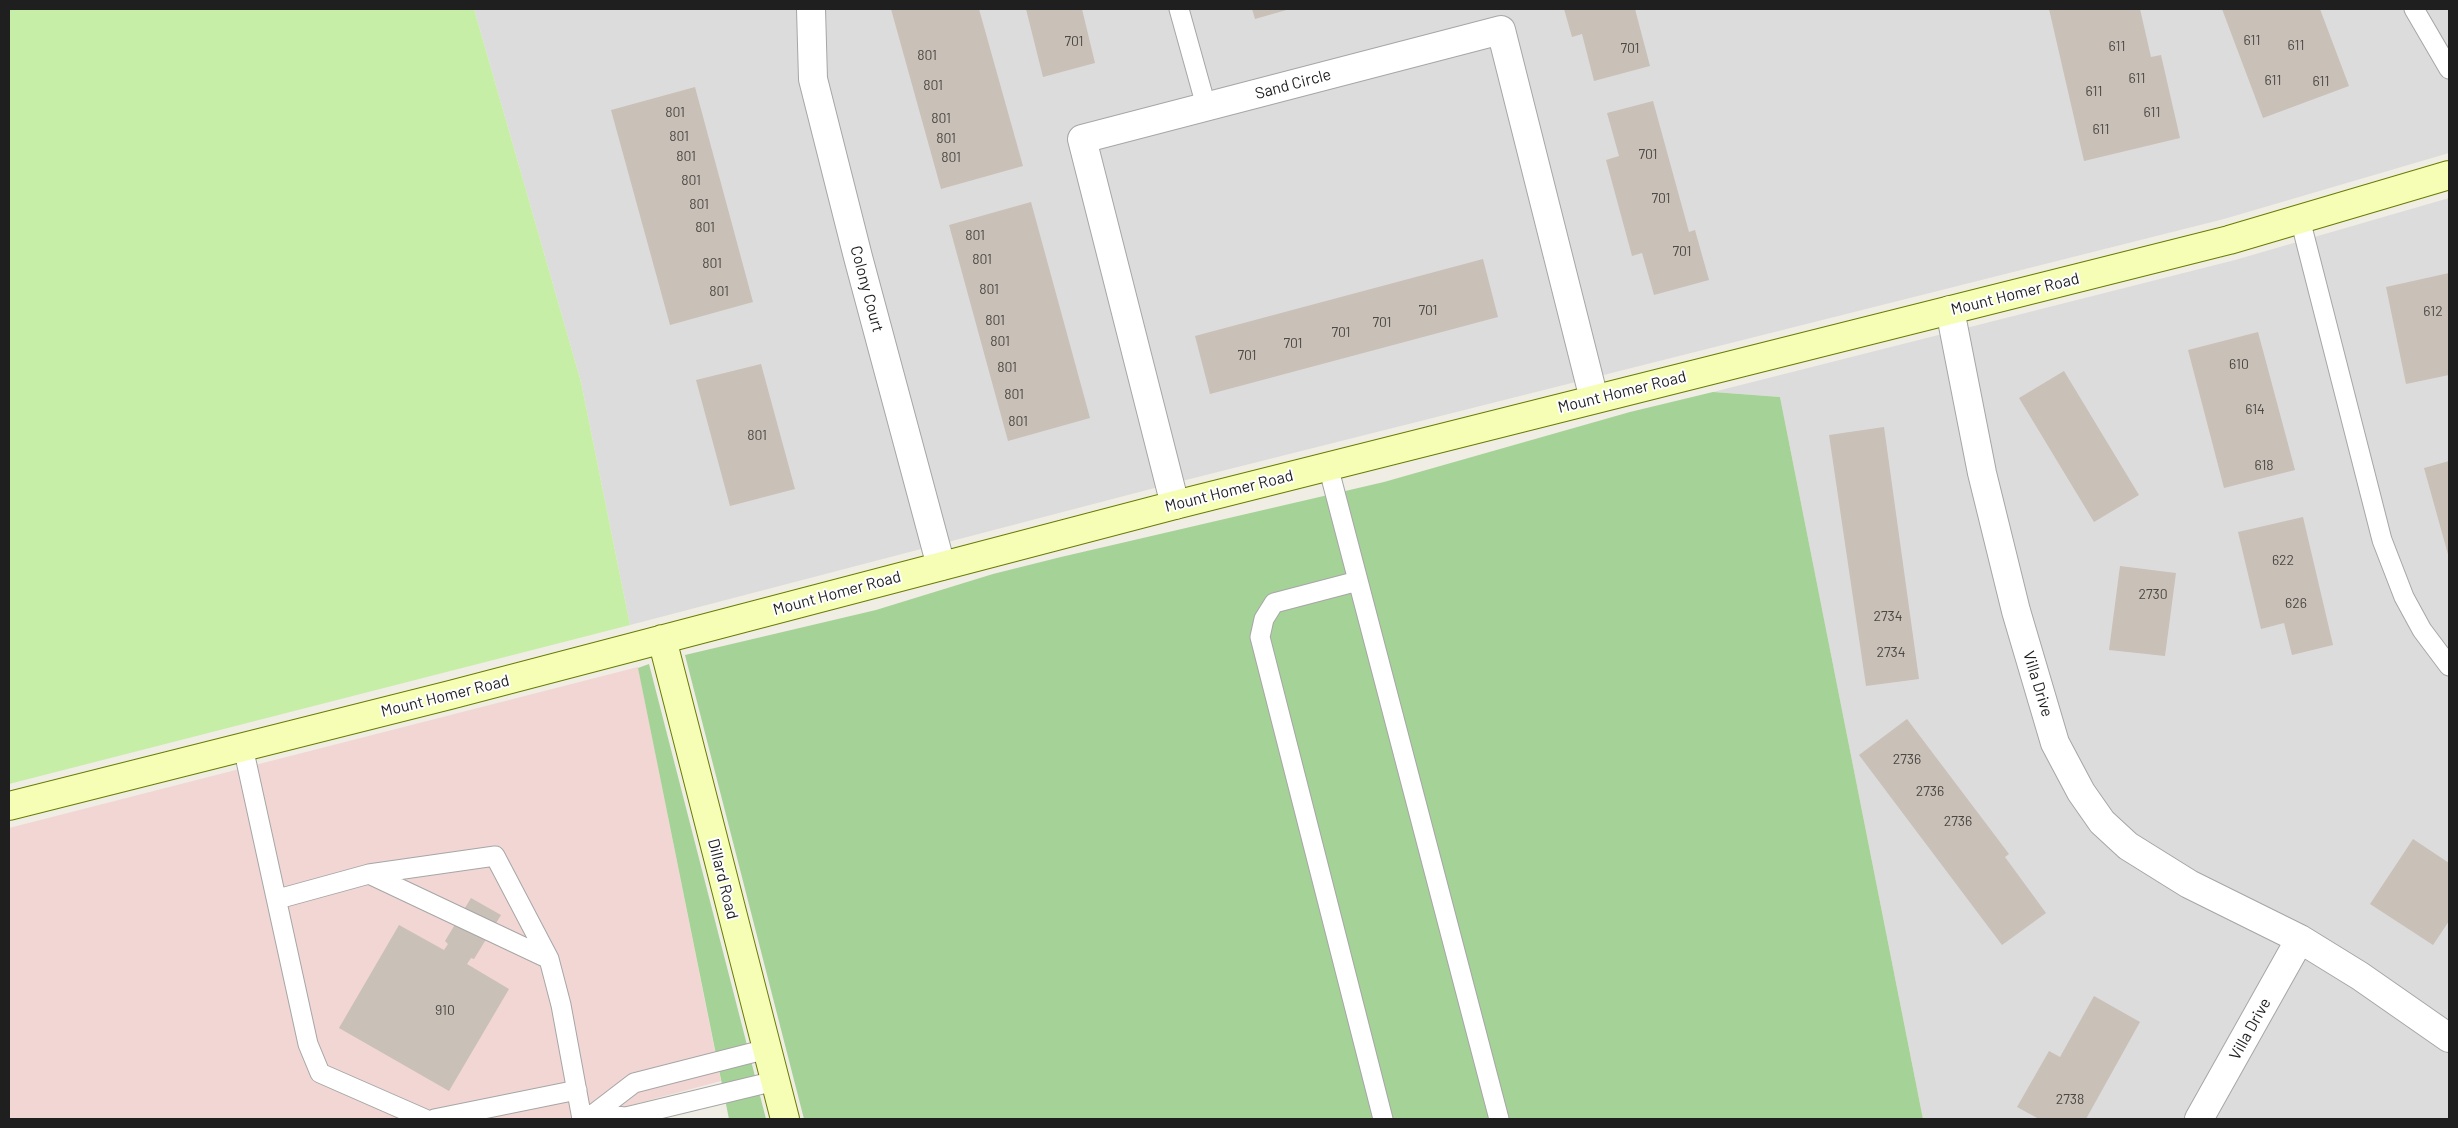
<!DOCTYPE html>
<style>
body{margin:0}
#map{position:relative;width:2458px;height:1128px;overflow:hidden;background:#f0ede4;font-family:Barlow,sans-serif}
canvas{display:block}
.frame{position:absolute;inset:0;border:10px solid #1f1f1f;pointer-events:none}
</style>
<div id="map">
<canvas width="2458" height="1128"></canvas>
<div class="frame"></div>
</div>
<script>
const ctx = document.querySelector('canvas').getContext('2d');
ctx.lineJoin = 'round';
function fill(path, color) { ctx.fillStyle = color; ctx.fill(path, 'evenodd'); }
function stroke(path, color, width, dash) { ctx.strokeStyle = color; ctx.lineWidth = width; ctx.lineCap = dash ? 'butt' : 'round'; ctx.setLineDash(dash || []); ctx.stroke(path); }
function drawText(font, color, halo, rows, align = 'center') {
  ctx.font = font + ' Barlow,sans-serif'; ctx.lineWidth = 4; ctx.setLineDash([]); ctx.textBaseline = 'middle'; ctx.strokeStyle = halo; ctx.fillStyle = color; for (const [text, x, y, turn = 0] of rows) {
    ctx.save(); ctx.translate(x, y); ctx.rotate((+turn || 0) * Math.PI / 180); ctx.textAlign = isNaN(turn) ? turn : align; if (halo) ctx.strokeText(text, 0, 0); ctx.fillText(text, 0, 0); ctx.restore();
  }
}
fill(new Path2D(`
 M474 9H2449V153L2224 219 1170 484 630 625 581 382Z
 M2449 198V1119H1923L1780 397 1713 392 2235 260Z`), '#dddcdc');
fill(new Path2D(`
 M638 667 721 1081 579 1119H9V828Z`), '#f2d6d3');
fill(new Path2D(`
 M9 9H474L581 382 630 625 9 784Z`), '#c6eea7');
fill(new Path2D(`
 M1713 392 1780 397 1923 1119H804L685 655 876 610 993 574 1061 557 1384 482 1630 412Z
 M649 664 766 1119H729L638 668Z`), '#a5d296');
fill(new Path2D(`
 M891 9H979L1023 166 941 189Z
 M1026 9H1082L1095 63 1043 77Z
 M1252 9H1290L1255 19Z
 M1564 9H1635L1650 66 1594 81 1582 34 1572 37Z
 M2049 9H2140L2151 57 2161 55 2180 138 2084 161Z
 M2222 9H2320L2349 86 2263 118Z
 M695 87 753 302 670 325 611 110Z
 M1653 101 1689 232 1695 230 1709 280 1654 295 1642 253 1632 256 1606 160 1619 156 1607 113Z
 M1031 202 1090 418 1008 441 949 225Z
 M1483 259 1498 317 1210 394 1195 336Z
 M2449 273V375L2406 384 2386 287Z
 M2258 332 2295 470 2224 488 2188 350Z
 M761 364 795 489 730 506 696 380Z
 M2064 371 2139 495 2094 522 2019 398Z
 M1884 427 1919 679 1866 686 1829 435Z
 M2449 461V558L2424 468Z
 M2303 517 2333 645 2292 655 2284 623 2261 629 2238 532Z
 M2120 566 2176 573 2165 656 2109 650Z
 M1907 719 2009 854 2005 857 2046 913 2002 945 1859 755Z
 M2413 839 2449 863V921L2433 945 2370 904Z
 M471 898 501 915 474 959 471 958 467 964 509 989 449 1091 339 1028 399 925 444 950 448 944 445 941Z
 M2094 996 2140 1022 2086 1119H2039L2017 1107 2049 1051 2060 1057Z`), '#c9c0b7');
const lane = new Path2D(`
 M1179 9 1206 106
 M2414 9 2449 69
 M2300 219 2382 540 2404 597 2422 630 2449 666
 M1328 466 1499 1119
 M1358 581 1274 603 1264 619 1260 637 1383 1119
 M243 747 308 1044 320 1073 425 1119
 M369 874 549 959
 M278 899 369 874 495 856 549 959 561 1005 582 1119
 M592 1114 626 1117 775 1081
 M434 1119 577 1090
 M587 1119 634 1083 767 1049`);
const street = new Path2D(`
 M811 9 813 79 858 257 941 566
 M1950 310 1982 473 2016 611 2055 743 2081 792 2102 822 2128 846 2189 884 2300 939 2360 976 2449 1038
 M1175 505 1082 139 1501 30 1594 399
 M2199 1119 2300 939`);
const secondary = new Path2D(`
 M662 639 785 1119
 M9 806 450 695 1175 505 2229 240 2449 175`);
stroke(lane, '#a6a6a6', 21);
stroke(street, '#a6a6a6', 30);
stroke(secondary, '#687c00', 30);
stroke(lane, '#fff', 19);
stroke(street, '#fff', 28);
stroke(secondary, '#f6feb5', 28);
drawText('14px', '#4a4745', null, [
 ["611",2252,40],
 ["701",1074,41],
 ["611",2296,45],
 ["611",2117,46],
 ["701",1630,48],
 ["801",927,55],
 ["611",2137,78],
 ["611",2273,80],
 ["611",2321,81],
 ["801",933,85],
 ["611",2094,91],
 ["801",675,112],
 ["611",2152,112],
 ["801",941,118],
 ["611",2101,129],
 ["801",679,136],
 ["801",946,138],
 ["701",1648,154],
 ["801",686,156],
 ["801",951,157],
 ["801",691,180],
 ["701",1661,198],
 ["801",699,204],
 ["801",705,227],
 ["801",975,235],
 ["701",1682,251],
 ["801",982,259],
 ["801",712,263],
 ["801",989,289],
 ["801",719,291],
 ["701",1428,310],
 ["612",2433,311],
 ["801",995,320],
 ["701",1382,322],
 ["701",1341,332],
 ["801",1000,341],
 ["701",1293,343],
 ["701",1247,355],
 ["610",2239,364],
 ["801",1007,367],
 ["801",1014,394],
 ["614",2255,409],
 ["801",1018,421],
 ["801",757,435],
 ["618",2264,465],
 ["622",2283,560],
 ["2730",2153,594],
 ["626",2296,603],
 ["2734",1888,616],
 ["2734",1891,652],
 ["2736",1907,759],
 ["2736",1930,791],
 ["2736",1958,821],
 ["910",445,1010],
 ["2738",2070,1099]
]);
drawText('16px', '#1f1f1f', '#fff', [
 ["Sand Circle",1293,84,-15],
 ["Colony Court",867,289,75],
 ["Mount Homer Road",2015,294,-14],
 ["Mount Homer Road",1622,392,-14],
 ["Mount Homer Road",1229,491,-14],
 ["Mount Homer Road",837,593,-15],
 ["Villa Drive",2038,684,73],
 ["Mount Homer Road",445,696,-14],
 ["Dillard Road",723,879,76],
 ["Villa Drive",2250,1029,-61]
]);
</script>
